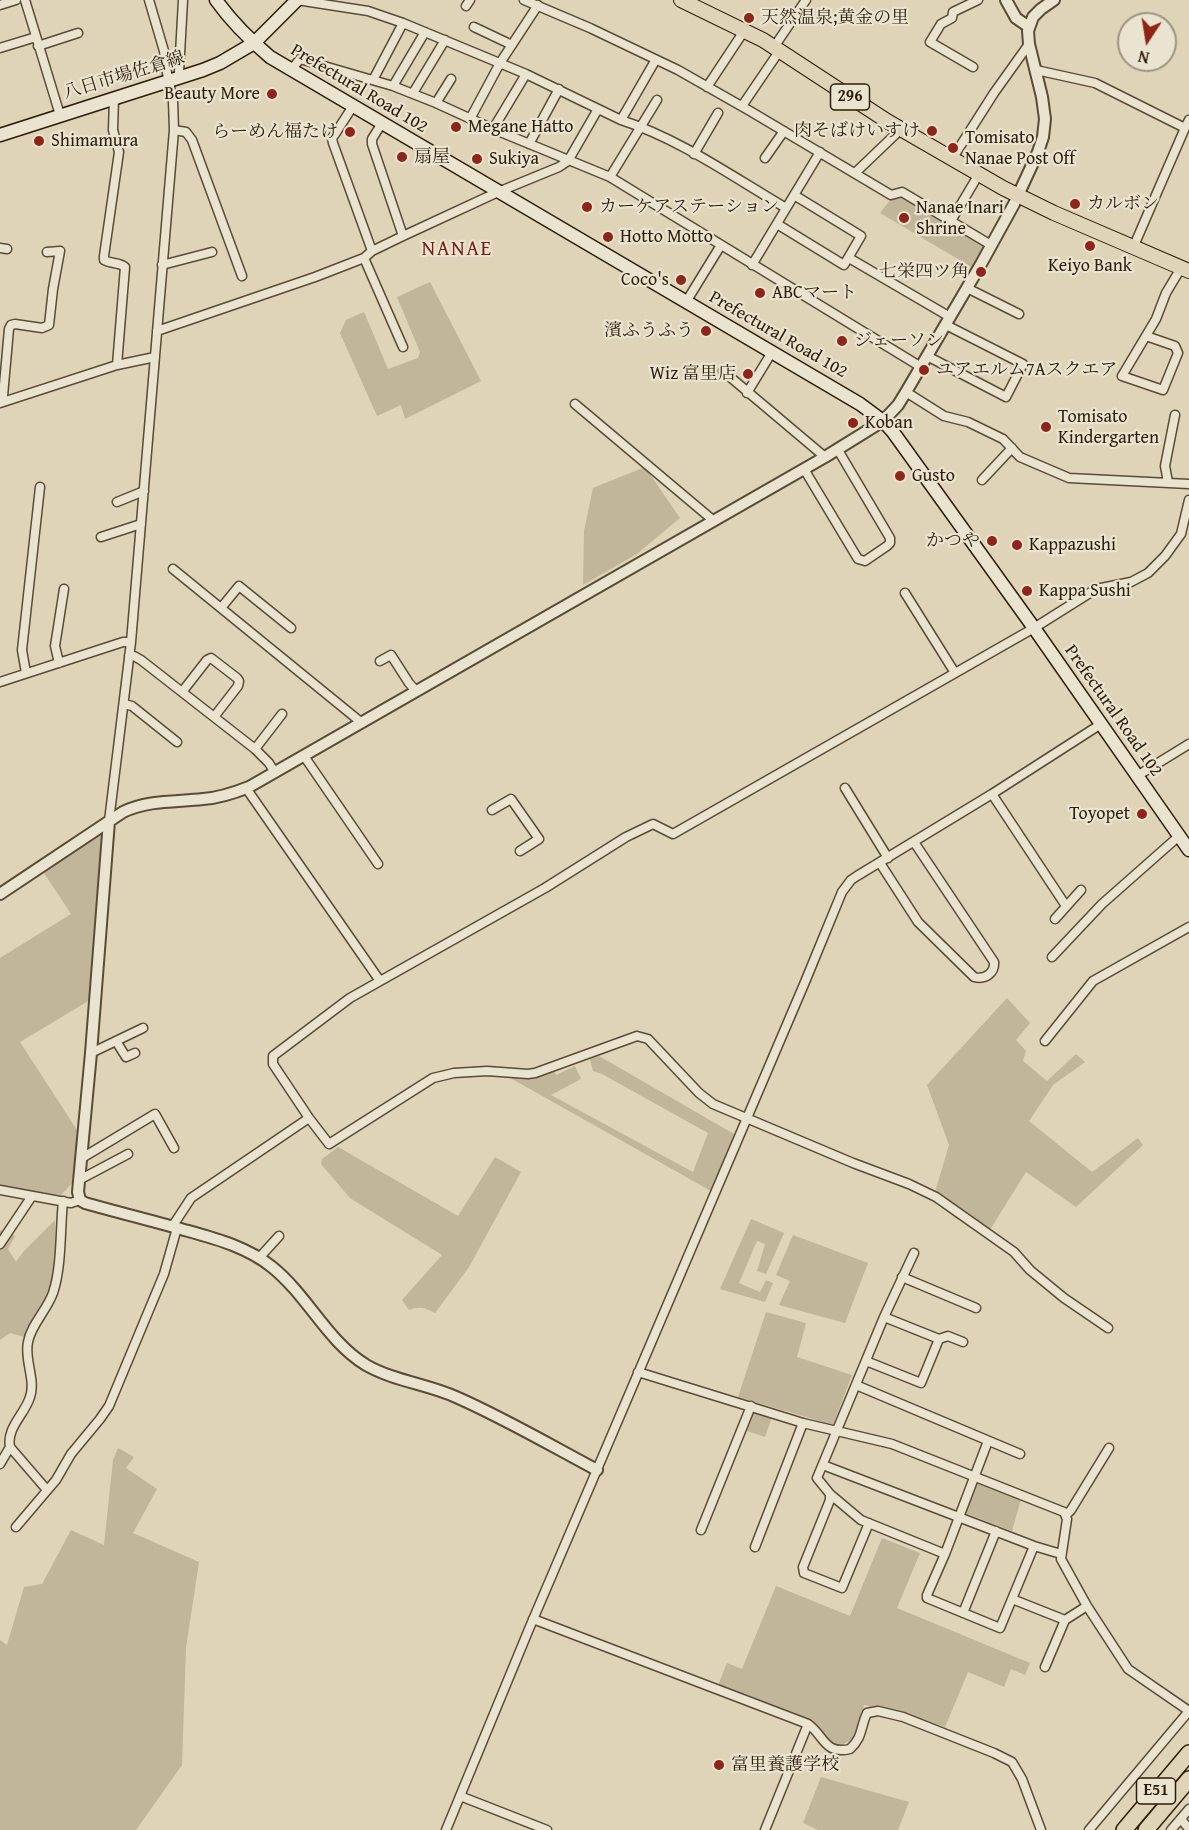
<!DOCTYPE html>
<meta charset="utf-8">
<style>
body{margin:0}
#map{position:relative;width:1189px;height:1830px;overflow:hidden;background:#dfd4b7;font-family:"Gentium Book Plus",serif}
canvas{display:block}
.north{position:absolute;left:1117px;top:12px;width:60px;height:60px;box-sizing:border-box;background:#eae3d0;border:2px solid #9f9481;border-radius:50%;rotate:192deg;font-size:16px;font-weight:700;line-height:24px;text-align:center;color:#2e1d0a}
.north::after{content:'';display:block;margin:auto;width:21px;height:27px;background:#8f2418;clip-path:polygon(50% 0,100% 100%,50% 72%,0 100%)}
</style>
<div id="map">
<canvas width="1189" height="1830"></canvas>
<div class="north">N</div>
</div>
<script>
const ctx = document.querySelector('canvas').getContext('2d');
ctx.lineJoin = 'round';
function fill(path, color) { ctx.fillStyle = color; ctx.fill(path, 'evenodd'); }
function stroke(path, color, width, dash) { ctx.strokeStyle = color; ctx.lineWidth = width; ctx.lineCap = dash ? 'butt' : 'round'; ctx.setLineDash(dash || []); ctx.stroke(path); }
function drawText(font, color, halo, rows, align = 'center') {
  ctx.font = font + ' "Gentium Book Plus","Noto Serif JP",serif'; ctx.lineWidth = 4.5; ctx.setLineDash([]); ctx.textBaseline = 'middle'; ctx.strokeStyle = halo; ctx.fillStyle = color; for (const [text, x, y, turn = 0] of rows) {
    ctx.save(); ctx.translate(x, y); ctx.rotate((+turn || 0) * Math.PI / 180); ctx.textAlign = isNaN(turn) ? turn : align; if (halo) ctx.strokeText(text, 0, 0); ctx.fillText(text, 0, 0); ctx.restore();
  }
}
fill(new Path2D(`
 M901 195 981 242 984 248 973 268 880 213 890 200Z
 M430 282 481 381 405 419 401 405 377 416 340 333 346 320 364 312 388 369 418 358 420 352 397 297Z
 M645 467 680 518 637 554 583 585 584 531 593 488Z
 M99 834 104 838 90 1000 20 1042 77 1130 74 1181 61 1195 0 1187V958L71 914 42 870Z
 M1007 998 1030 1023 1016 1040 1026 1051 1023 1061 1047 1081 1076 1054 1085 1062 1053 1085 1029 1121 1092 1172 1138 1138 1143 1145 1076 1207 1026 1172 988 1233 955 1218 935 1192 949 1145 927 1085Z
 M599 1056 734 1134 711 1191 505 1075 554 1070 556 1075 575 1066 581 1079 551 1095 693 1172 708 1133 602 1074 593 1071 590 1059Z
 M338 1147 458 1216 495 1157 521 1172 469 1267 435 1313C425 1308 420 1306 409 1310L402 1300 442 1255 350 1198 321 1164 322 1159Z
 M751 1219 784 1233 766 1274 757 1271 765 1244 757 1241 739 1283 760 1292 766 1280 773 1283 765 1302 720 1289Z
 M55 1220 57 1265 52 1293 28 1338 10 1333 0 1340V1230L15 1236 8 1249 16 1262 23 1252Z
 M793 1235 868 1263 845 1323 779 1305 790 1281 776 1275Z
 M766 1312 806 1323 797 1357 852 1375 833 1425 738 1397Z
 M758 1412 772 1417 765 1437 747 1431 753 1415Z
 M118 1448 134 1457 126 1468 157 1489 133 1533 199 1562 186 1648 182 1765 136 1830H0V1640L7 1645 24 1587 42 1584 71 1530 104 1545 113 1460Z
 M975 1482 1021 1499 1012 1531 965 1513 964 1510Z
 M882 1538 920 1553 897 1608 1030 1663 1025 1675 1011 1669 1004 1687 968 1672 945 1727 907 1715 864 1705C861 1714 859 1725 855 1733 849 1746 833 1751 823 1739 820 1736 819 1730 817 1726L717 1688 727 1663 742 1669 776 1586 850 1616Z
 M821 1777 909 1802 898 1830H818L803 1823Z`), '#c1b59a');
const minor = new Path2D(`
 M25 0 60 115
 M297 0 368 11 403 23 526 74 621 120C680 139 733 177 786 208
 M524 0 590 28 678 70 750 111 891 195 902 192 991 245
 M0 5 16 0
 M466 6 470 0
 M474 27 512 45
 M38 46 78 33
 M774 47 806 0
 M0 48 36 37
 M973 67 930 42 941 24 952 18 953 12 978 0
 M291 70 300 59 393 86 436 103 493 129 610 177 921 367
 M1036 70 1095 83 1185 128 1189 120
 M179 72 183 0
 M373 80 403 23
 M393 86 425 32
 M707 87 744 31
 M413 93 445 40
 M114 98 113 130 119 152 104 256V260C111 264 119 262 125 267L117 365
 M436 103 451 79
 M353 106 335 134 332 138 333 143 372 251
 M742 106 780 50
 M470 119 500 63 538 5
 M621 120 655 61
 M382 123 372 139V144L403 236
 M493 129 526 74
 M174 130 186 132 192 140 242 276
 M529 144 559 89
 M694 154 718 113
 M765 158 784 131
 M952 159 994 93 1029 44
 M855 173 901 129
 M610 177 657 100
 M951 221 979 174
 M777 224 844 265 861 236 794 195
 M0 248 7 249
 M1133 248 1185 128
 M364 258 403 347
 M849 258 950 317
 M162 265 212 252
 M752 265 820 152
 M967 288 1019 314
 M686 302 721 245
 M157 331 315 277 364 258 372 251 403 236 498 192 559 167 568 161 598 109
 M1146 336 1175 346 1178 353 1163 390 1122 376 1156 319 1166 293 1181 268
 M927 356 1006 397 1023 364 946 325
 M723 371 825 457
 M906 392 944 416 968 422 1003 439 1020 457 1069 478 1189 484
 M747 393 772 352
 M4 401 3 396 9 329 11 325 15 324 42 328 49 325 53 289 60 251 47 252
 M0 403 117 365 155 357
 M575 404 714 521
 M804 469 858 559 865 561 887 546 890 543V538L838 450
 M982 480 1012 448
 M1168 482 1165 466 1175 415
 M117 502 144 491
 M101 537 141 524
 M173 569 362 723
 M905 593 955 673
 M221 608 239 586 291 628
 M129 656H134L141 660 255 749 269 763 275 773
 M380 661 391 655 409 683 416 691
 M59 663 55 646 64 589
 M26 673 22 650 40 487
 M0 682 123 642H131
 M182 692 207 660 211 658 237 678 239 681 238 686 214 717
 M124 704 132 706 177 742
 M255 749 282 714
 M304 756 378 864
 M1137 776 1189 744
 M246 788 380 981
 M845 788 888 858
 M992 794 1066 906
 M492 810 511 799 539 839 520 851
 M109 821 131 642 174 130 173 101 167 73 164 51 149 0
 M880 863 918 922 974 977C985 980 995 973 994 962L914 842
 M1055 919 1081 890
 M1052 957 1102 904 1179 836
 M116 1041 126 1057 135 1053
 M1045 1041 1093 981 1189 927
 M91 1053 143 1028
 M82 1158 155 1114 174 1148
 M79 1180 128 1154
 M0 1190 71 1203 80 1200
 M172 1227 191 1198 309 1118
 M0 1244 32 1196
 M914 1253 884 1317 817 1478 830 1494 861 1520 945 1554
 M259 1258 279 1236
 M902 1277 976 1308
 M1108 1328 1064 1298 1030 1270 1014 1252 936 1197 909 1184 853 1163 713 1104 699 1093 648 1039 637 1036 535 1073 528 1074 487 1071 454 1073 433 1078 329 1144 309 1118 273 1064V1056L350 998 545 888 626 837 653 824 673 834 1034 628 1096 589 1131 582 1148 573 1165 556 1181 534 1189 500
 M939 1339 948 1336 963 1342
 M866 1361 921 1383 939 1339 884 1317
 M638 1372 803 1423 892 1444 1064 1512 1067 1519 1061 1559 1087 1606 1128 1669 1189 1711
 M856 1385 1020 1454
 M988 1441 945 1554 927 1595V1598L1000 1628 1034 1546
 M0 1464 10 1447
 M823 1465 1034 1546 1061 1554
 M47 1490 10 1447C6 1428 25 1414 30 1397 36 1380 24 1360 28 1342 31 1325 47 1310 53 1293 62 1266 60 1230 63 1201
 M830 1494V1500L803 1567 804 1573 842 1588 869 1523
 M1066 1515 1071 1510 1109 1448
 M16 1527 56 1480 71 1454 100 1419 109 1406 164 1274 177 1228
 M701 1530 751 1406
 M755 1547 803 1423
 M1012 1599 1065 1620
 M963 1613 996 1531
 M533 1619 808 1724C824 1735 824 1755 850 1749 863 1737 860 1728 867 1713L878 1711 903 1717 994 1753 1012 1762 1022 1779 1041 1830
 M1045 1667 1065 1620 1087 1606
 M460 1796 547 1830
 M1181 1819 1189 1829
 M446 1830 529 1629 805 982 842 892 851 880 857 876 992 794 1101 724
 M765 1830 808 1724
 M1089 1830 1189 1711
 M1171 1830 1189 1809`);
const tertiary = new Path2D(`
 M1006 0 1016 18 1029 27
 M109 821 91 1053 78 1192 80 1200 85 1203C117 1212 149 1220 181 1229 213 1238 246 1246 272 1267 308 1296 327 1341 366 1365 394 1381 427 1384 456 1397 504 1418 550 1445 597 1470
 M0 894 123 812C148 800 175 802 203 799 219 798 234 793 249 787L825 457 883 421 898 405 906 392 981 264 1014 204 1038 152 1043 137 1045 119 1042 97 1029 44 1028 31 1033 17 1041 9 1054 0`);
const secondary = new Path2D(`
 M216 0C231 21 250 40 270 57L860 404 883 421 893 432 1034 628 1189 850
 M0 135 203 70 220 63 254 43 297 0`);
const trunk = new Path2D(`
 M681 0 763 40 887 121 1003 188 1054 213 1189 271`);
const motorway = new Path2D(`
 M1124 1830 1189 1753
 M1146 1830 1189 1779`);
stroke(minor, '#5a4b35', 11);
stroke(tertiary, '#5a4b35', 14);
stroke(secondary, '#2e1d0a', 15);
stroke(trunk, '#2e1d0a', 16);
stroke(motorway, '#2e1d0a', 18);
stroke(minor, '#eae3d0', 8);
stroke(tertiary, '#eae3d0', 10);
stroke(secondary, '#eae3d0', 12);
stroke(trunk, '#dfd4b7', 14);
stroke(motorway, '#dfd4b7', 15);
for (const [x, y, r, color] of [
 [749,18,6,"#8f2418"],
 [272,94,6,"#8f2418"],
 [456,127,6,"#8f2418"],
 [932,131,6,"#8f2418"],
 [350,132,6,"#8f2418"],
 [39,141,6,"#8f2418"],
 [953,148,6,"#8f2418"],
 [402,157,6,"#8f2418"],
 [477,159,6,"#8f2418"],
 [1075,204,6,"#8f2418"],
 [587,207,6,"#8f2418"],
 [904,218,6,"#8f2418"],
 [608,237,6,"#8f2418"],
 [1090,246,6,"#8f2418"],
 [981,272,6,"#8f2418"],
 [681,280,6,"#8f2418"],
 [760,293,6,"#8f2418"],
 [706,331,6,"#8f2418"],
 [842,341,6,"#8f2418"],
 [924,370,6,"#8f2418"],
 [748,374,6,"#8f2418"],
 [853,423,6,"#8f2418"],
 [1046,427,6,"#8f2418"],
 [900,476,6,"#8f2418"],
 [992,541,6,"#8f2418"],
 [1017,545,6,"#8f2418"],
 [1027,591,6,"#8f2418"],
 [1142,814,6,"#8f2418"],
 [719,1765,6,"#8f2418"]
]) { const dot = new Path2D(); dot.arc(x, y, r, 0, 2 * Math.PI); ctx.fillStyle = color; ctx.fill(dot); stroke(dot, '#eae3d0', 2); }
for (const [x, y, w] of [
 [850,97,39],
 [1156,1791,39]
]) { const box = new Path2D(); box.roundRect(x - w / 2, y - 13, w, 26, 4.5); ctx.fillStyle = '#eae3d0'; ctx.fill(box); stroke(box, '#2e1d0a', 1.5); }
drawText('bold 16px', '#2e1d0a', null, [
 ["296",850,97],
 ["E51",1156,1791]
]);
drawText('18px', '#2e1d0a', '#eae3d0', [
 ["天然温泉;黄金の里",761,18],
 ["Beauty More",260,94,"right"],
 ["Megane Hatto",468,127],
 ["肉そばけいすけ",920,131,"right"],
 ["らーめん福たけ",338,132,"right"],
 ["Tomisato",965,138],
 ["Nanae Post Off",965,159],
 ["Shimamura",51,141],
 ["扇屋",414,157],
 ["Sukiya",489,159],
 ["カルボン",1087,204],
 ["カーケアステーション",599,207],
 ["Nanae Inari",916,208],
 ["Shrine",916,229],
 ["Hotto Motto",620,237],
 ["Keiyo Bank",1090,266,"center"],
 ["七栄四ツ角",969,272,"right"],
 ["Coco's",669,280,"right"],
 ["ABCマート",772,293],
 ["濱ふうふう",694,331,"right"],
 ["ジェーソン",854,341],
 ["ユアエルム7Aスクエア",936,370],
 ["Wiz 富里店",736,374,"right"],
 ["Tomisato",1058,417],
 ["Kindergarten",1058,438],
 ["Koban",865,423],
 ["Gusto",912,476],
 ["かつや",980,541,"right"],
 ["Kappazushi",1029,545],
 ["Kappa Sushi",1039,591],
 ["Toyopet",1130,814,"right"],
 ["富里養護学校",731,1765]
], 'left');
drawText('18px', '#2e1d0a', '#eae3d0', [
 ["八日市場佐倉線",124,76,-17],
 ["Prefectural Road 102",359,89,31],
 ["Prefectural Road 102",778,335,30],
 ["Prefectural Road 102",1113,711,55]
]);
ctx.letterSpacing = '1.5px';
drawText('21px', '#7a1f14', '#eae3d0', [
 ["NANAE",457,250]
]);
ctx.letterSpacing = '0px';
</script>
